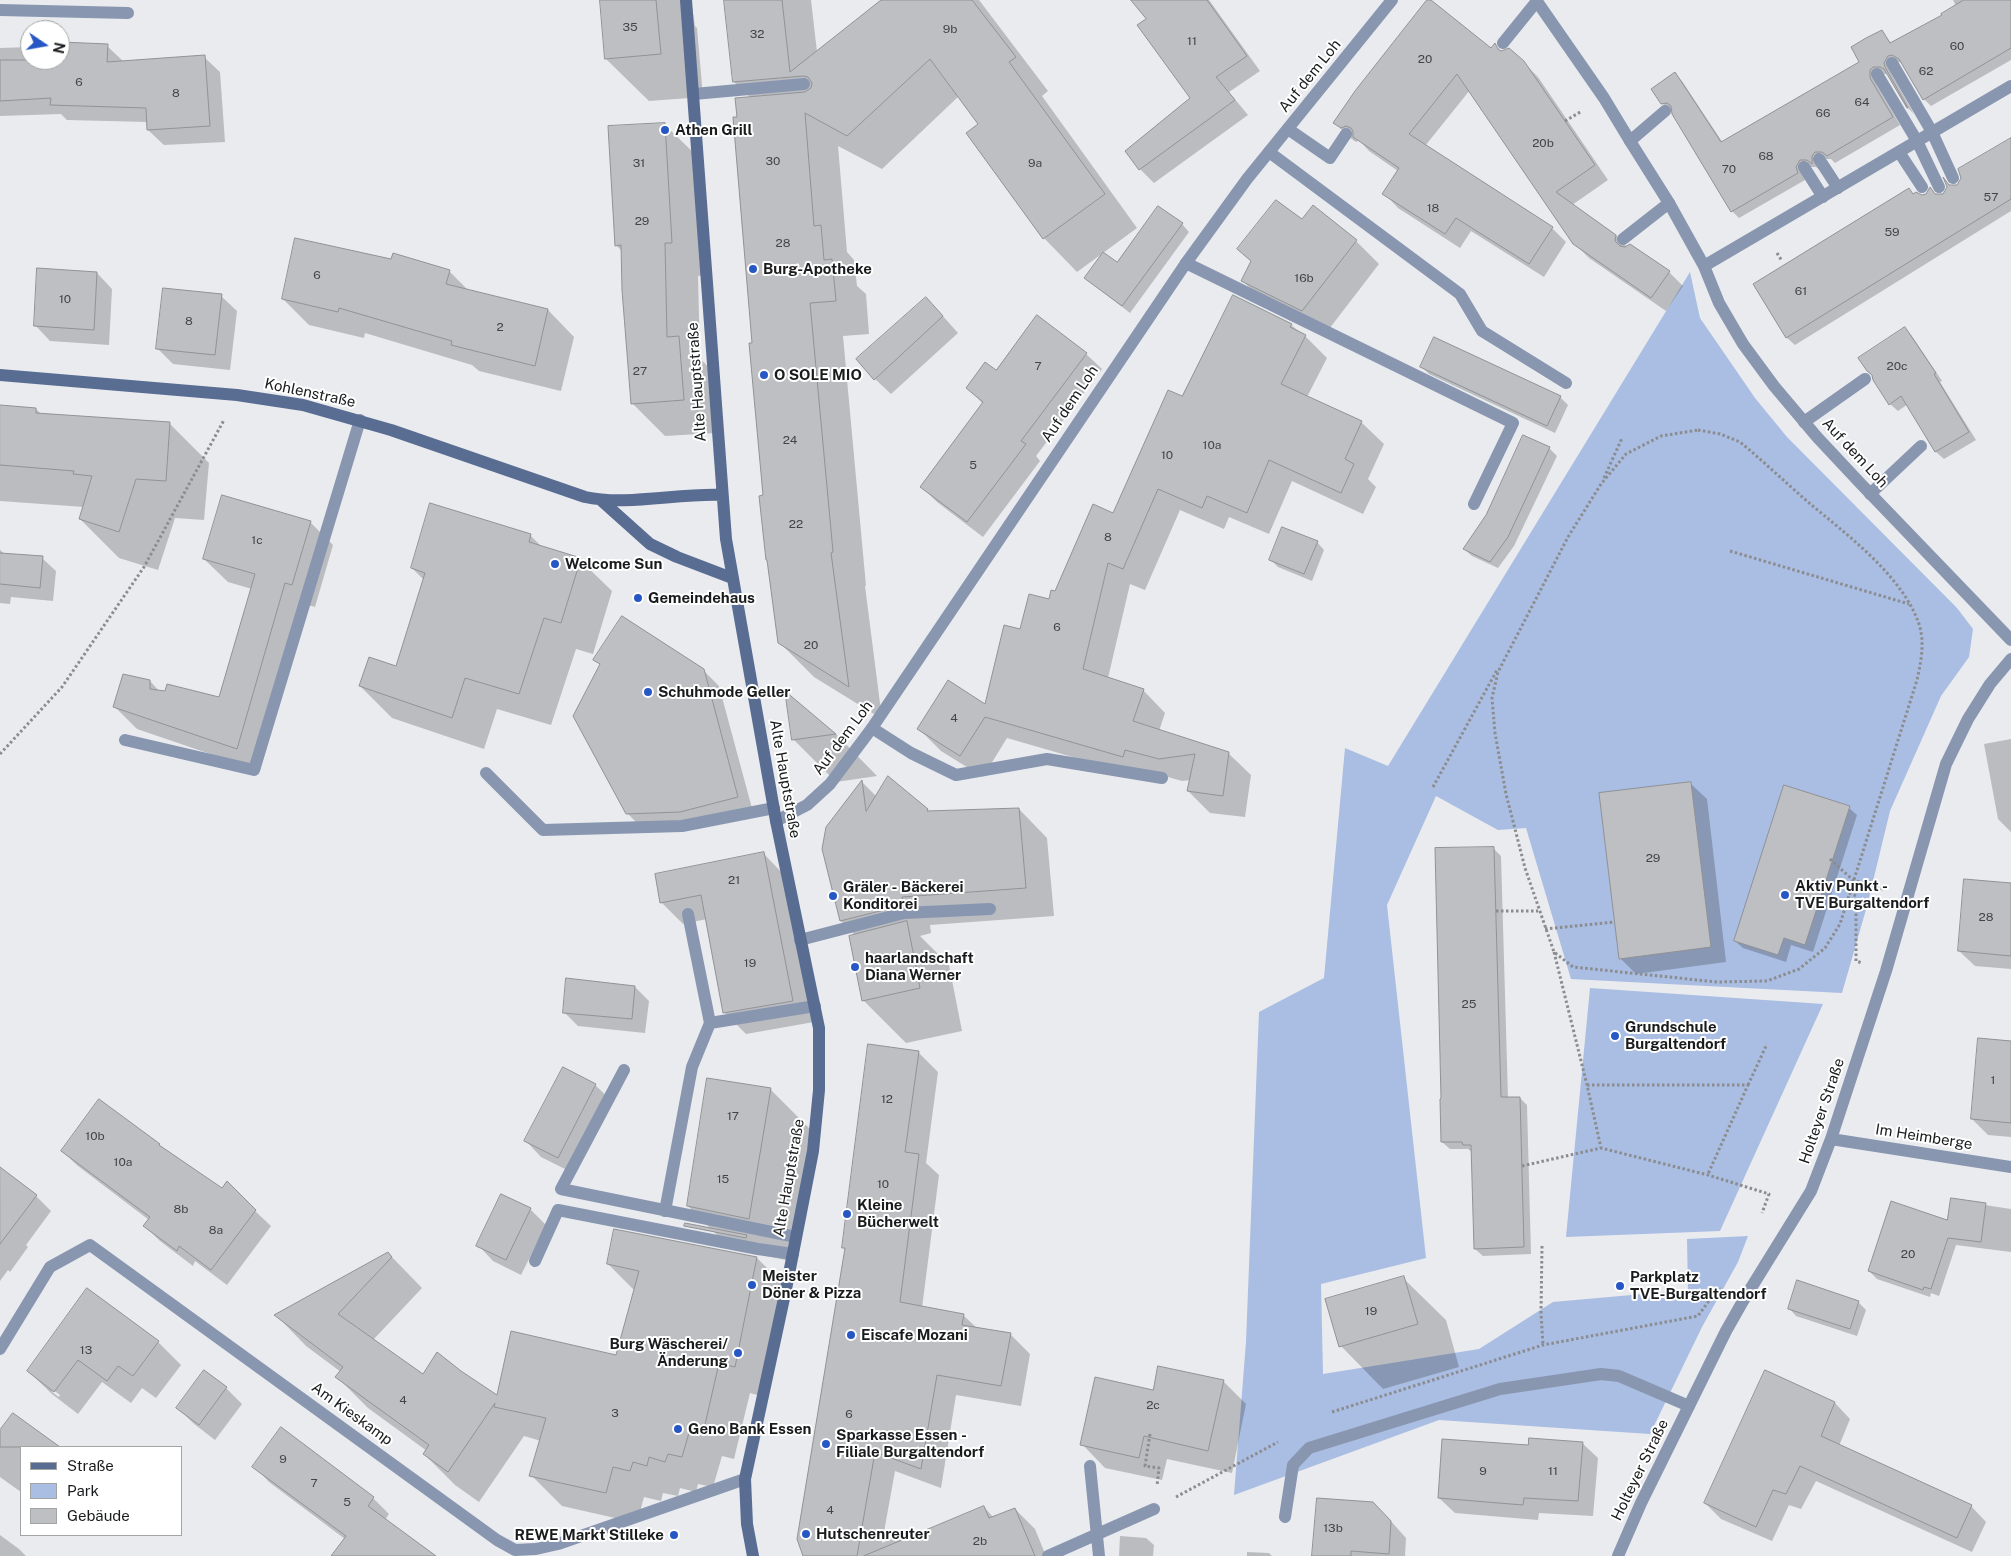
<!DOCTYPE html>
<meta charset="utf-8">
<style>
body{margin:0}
#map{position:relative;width:2011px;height:1556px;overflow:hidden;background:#e9ebef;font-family:"Public Sans",sans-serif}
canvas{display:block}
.legend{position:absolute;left:20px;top:1446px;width:162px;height:90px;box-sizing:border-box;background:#fff;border:1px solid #a3a4a4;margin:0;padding:6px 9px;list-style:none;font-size:15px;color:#1a1b1c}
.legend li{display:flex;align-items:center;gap:10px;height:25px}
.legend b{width:25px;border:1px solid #a3a4a4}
.north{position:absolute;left:20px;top:20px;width:50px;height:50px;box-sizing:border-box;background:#fff;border:1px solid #a3a4a4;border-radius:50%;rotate:102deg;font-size:14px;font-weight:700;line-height:20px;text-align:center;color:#1a1b1c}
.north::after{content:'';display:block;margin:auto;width:18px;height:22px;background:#2757c5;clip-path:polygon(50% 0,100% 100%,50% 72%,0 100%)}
</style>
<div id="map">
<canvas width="2011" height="1556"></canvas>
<ul class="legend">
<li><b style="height:6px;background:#596c92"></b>Straße</li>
<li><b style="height:14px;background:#aabde2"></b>Park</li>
<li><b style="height:14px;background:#bebfc3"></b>Gebäude</li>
</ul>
<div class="north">N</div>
</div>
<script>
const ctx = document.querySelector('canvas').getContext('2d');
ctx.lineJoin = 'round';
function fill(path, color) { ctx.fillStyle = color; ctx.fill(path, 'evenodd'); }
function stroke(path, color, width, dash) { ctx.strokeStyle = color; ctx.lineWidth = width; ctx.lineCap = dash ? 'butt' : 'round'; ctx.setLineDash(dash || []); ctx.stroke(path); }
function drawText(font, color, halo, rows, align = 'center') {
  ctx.font = font + ' "Public Sans",sans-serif'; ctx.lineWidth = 4; ctx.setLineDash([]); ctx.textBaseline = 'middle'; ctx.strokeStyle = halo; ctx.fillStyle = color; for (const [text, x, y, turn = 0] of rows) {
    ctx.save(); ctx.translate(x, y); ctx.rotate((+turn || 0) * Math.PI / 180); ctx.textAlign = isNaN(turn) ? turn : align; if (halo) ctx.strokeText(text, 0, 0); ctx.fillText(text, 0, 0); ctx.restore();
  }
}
fill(new Path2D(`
 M1690 272 1700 318 1755 398 1787 437 1957 608 1973 629 1969 657 1941 696 1890 811 1867 906 1842 993 1571 979 1526 828 1498 830 1436 796 1387 905 1426 1258 1321 1284 1323 1374 1479 1349 1553 1302 1688 1290 1687 1239 1748 1236 1738 1262 1702 1327 1650 1434 1439 1420 1234 1495 1246 1342 1259 1012 1324 978 1345 748 1388 766Z
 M1590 988 1823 1004 1720 1231 1566 1237Z`), '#aabde2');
fill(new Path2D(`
 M601 0H691L695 26 697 28 703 97 649 101 606 59Z
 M725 0H811L817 52 883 0H979L1048 91 1042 96 1137 228 1077 272 1044 238 980 124 959 96 882 169 838 146 847 252 854 260 857 286 866 294 869 334 843 336 866 586H865L882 719 814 677 780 643 764 496 739 118 751 98 734 82Z
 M1133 0H1209L1260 71 1229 92 1248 115 1154 183 1140 169 1192 98 1148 19Z
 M1953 0H2011V60L1931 106 1924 99 1901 62 1895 63 1891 71 1892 75 1914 114 1908 108 1888 74H1881L1877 78V86L1900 125 1835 163 1831 159H1823L1819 169 1816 167H1808L1803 175 1805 180 1739 218 1732 211 1673 111H1670L1662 103 1675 74 1682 81 1723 143 1861 62 1881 31 1892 44 1943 16 1956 6Z
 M60 44 107 46 123 61 204 57 220 72 225 142 164 145 148 130V122L67 120 61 114 0 116V48L30 47V60H60Z
 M1495 45 1502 52 1523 62 1538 77 1608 180 1572 205 1616 235 1627 247 1669 272 1683 286 1666 311 1589 258 1574 243 1470 90 1425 146 1552 228 1566 242 1544 277 1471 231 1460 248 1398 208 1384 193 1398 171 1369 151 1359 140 1356 142 1349 137 1335 123 1491 50Z
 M664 124 698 157 704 275 698 276 700 358 712 371 716 433 665 436 632 403 622 251 616 245Z
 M2011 139V211L1795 345 1787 338 1754 284 1909 190 1914 195 1922 196 1927 195 1930 189 1936 195H1944L1948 187 1946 182 1951 186H1957Z
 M1303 221 1356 241 1379 264 1326 333 1265 304 1242 280 1252 262 1239 249Z
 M1182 224 1189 232 1130 313 1085 278 1117 264Z
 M392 261 449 271 469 291 548 310 574 337 561 391 479 371 472 365 365 333 364 338 309 325 283 299Z
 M97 273 112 289 109 345 50 341 35 325Z
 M221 296 237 311 230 370 173 364 157 348Z
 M1234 297 1291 325 1305 336 1327 358 1307 397 1361 422 1384 444 1368 479 1376 487 1363 514 1292 481 1269 534 1229 517 1224 529 1180 510 1145 590 1130 584 1108 678 1143 690 1165 713 1159 731 1228 753 1251 775 1245 817 1210 813 1188 791 1191 780 1182 781 1147 771 1145 778 1007 738 983 777 941 751 919 729 986 706 1021 630 1050 601 1114 515 1182 397Z
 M941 314 958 333 891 394 875 379Z
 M1905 328 1912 336 1942 381 1940 382 1976 440 1944 459 1936 452 1908 404 1898 411 1890 404 1873 376Z
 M1435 339 1560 397 1568 405 1555 433 1429 374 1422 367Z
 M1086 354 1102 369 1036 456 1040 461 983 537 937 502 922 487 983 404 968 388 996 372Z
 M0 407 36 409 41 414 169 423 209 463 204 520 175 518 158 570 119 558 80 519 84 507 0 501Z
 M1549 448 1557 456 1514 546 1498 568 1472 556 1464 549Z
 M431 505 531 536 543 548 580 560 612 591 593 654 576 649 551 725 497 709 484 749 392 718 360 686 397 668 424 580 412 568Z
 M310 522 333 545 315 607 308 605 260 771 137 729 114 706 150 681 160 692 220 699 252 589 228 582 204 559Z
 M1317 542 1324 550 1312 581 1278 567 1271 560Z
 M0 550 6 555 42 558 56 571 53 601 11 597 10 604 0 603Z
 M595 659 703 670 719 686 753 812 643 829 627 813 601 665Z
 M786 694 836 734 877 776 836 782 793 739Z
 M2011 739V832L1998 819 1984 744Z
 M862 782 876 796 927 810 930 812 1019 809 1047 838 1054 916 930 925 931 933 920 936 949 965 962 1031 906 1043 863 1000 855 935 841 921Z
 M1691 784 1707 799 1726 962 1636 974 1620 958Z
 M1849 808 1857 815 1813 952 1791 945 1786 962 1743 948 1735 941Z
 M1493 848 1501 856 1508 1098H1520L1527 1105 1531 1254 1483 1256 1475 1249 1472 1152 1468 1149H1450L1442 1142 1443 1099Z
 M764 854 785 876 814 1022 746 1034 724 1012 707 919 683 924 661 902Z
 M2011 884V969L1975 966 1959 951Z
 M635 987 649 1001 645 1033 578 1026 564 1012Z
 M2011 1043V1137L1988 1135 1972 1119Z
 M918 1052 938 1072 926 1163 939 1175 922 1308 964 1316 977 1328 1010 1334 1030 1354 1021 1406 956 1395 941 1488 895 1471 882 1543 910 1531 915 1536 984 1507 994 1518 1015 1509 1035 1529 1046 1556H804L846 1250 844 1248Z
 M595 1085 611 1100 573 1173 541 1157 526 1141Z
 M770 1089 813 1132 791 1261 731 1249 688 1206Z
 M159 1145 166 1151 255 1211 271 1226 227 1285 195 1261 193 1266 160 1241 145 1226 149 1220 78 1166 62 1151Z
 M0 1169 36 1196 51 1211 26 1245 28 1247 10 1272 8 1270 0 1281Z
 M1952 1200 2011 1209V1252L1956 1245 1939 1296 1931 1293 1930 1297 1877 1279 1869 1271 1948 1221Z
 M530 1209 546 1225 521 1275 493 1261 478 1245Z
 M615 1231 757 1258 788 1289 765 1397 750 1393 734 1459 722 1456 713 1487 698 1484 696 1492 680 1488 678 1496 663 1493 661 1501 644 1497 637 1523 562 1506 531 1475 541 1441 524 1436 479 1502 455 1485 424 1454 427 1451 368 1408 337 1377 341 1372 306 1346 276 1315 388 1253 422 1288 373 1340 423 1375 460 1372 498 1397 617 1356 635 1291 608 1264Z
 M1403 1278 1446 1320 1459 1367 1383 1389 1341 1346Z
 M87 1290 158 1342 181 1365 156 1398 142 1388 131 1403 102 1382 78 1414 52 1394 28 1371ZM52 1389 60 1395 59 1397 52 1392Z
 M1858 1302 1866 1310 1857 1336 1796 1316 1789 1308Z
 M204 1372 226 1388 242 1404 215 1440 193 1423 178 1408Z
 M1765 1372 1835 1403 1850 1419 1839 1446 1971 1506 1986 1522 1972 1552 1816 1481 1801 1509 1789 1505 1772 1541 1721 1519 1705 1503Z
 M1223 1381 1246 1404 1232 1473 1167 1459 1162 1480 1105 1468 1082 1444 1154 1391Z
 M13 1414 58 1447H21V1492L0 1477V1432Z
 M282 1429 373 1498 389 1514 385 1520 434 1556H344L345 1539 269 1482 254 1466Z
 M1582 1443 1598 1458 1593 1516 1539 1513 1538 1520 1455 1513 1439 1498 1529 1447Z
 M1389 1519 1406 1538 1405 1556H1313Z
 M0 1535 19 1549 26 1556H0Z
 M1120 1536 1146 1538 1154 1545 1153 1556H1119Z
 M1247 1552 1269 1553 1272 1556H1247Z`), '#0003');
const building = new Path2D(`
 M600 0H656L661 54 605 59Z
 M724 0H782L790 72 881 0H972L1016 57 1009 62 1105 194 1043 239 966 133 978 124 930 59 847 136 805 113 814 226 821 225 824 260 832 259 836 301 810 303 833 552 831 553 849 687 778 643 767 560H766L759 496 763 495 749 343H752L733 117H737L735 98 805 92 811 88 812 83 808 77 803 76 733 82Z
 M1131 0H1207L1247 56 1216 77 1235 100 1139 170 1125 151 1190 98 1137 25 1146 19Z
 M1427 0H1431L1491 48 1495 43 1498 49 1501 51 1509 48 1524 61 1595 165 1556 192 1616 235 1615 241 1620 246 1625 247 1630 244 1670 271 1651 298 1573 244 1457 74 1409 134 1553 227 1529 264 1456 218 1445 234 1382 194 1399 168 1353 137V131L1351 128 1346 126 1341 128 1333 123 1355 91Z
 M1964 0H2011V48L1923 100 1899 59 1892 55 1888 56 1884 63 1885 67 1908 108H1907L1884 69 1880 67H1873L1870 70V78L1893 117 1827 156 1822 152H1815L1812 156V164L1807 160H1800L1796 167 1798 173 1731 212 1672 114 1671 106 1667 103 1661 104 1651 89 1675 72 1721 142 1859 62 1851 47 1866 38 1882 30 1890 43 1942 15 1941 14Z
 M60 42 108 44 107 62 205 55 210 126 147 130 146 108 50 105 51 98 0 101V60H60Z
 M665 123 672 243H665L667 337 679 336 684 400 631 404 622 290 621 245 615 246 608 126Z
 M2011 138V199L1786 338 1753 284 1909 188 1913 194 1916 192 1922 195 1926 194 1930 187 1935 194H1943L1947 187 1943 177 1949 185H1957L1961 178 1958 169Z
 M1276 200 1302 219 1313 205 1357 240 1302 311 1241 281 1251 261 1237 249Z
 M1158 206 1183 223 1122 306 1084 278 1103 252 1117 262Z
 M295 238 391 259 393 253 450 270 446 284 548 309 535 366 451 345 452 341 339 308 338 312 282 299Z
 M37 268 97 272 94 330 34 326Z
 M163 288 222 294 215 355 156 349Z
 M1233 295 1292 324 1290 327 1306 335 1281 384 1362 421 1345 459 1354 464 1341 493 1269 460 1247 513 1207 496 1202 508 1158 489 1123 569 1108 563 1083 669 1144 689 1133 721 1229 752 1223 796 1187 791 1195 754 1159 759 1125 750 1123 757 985 717 960 756 917 729 948 680 985 704 1004 625 1020 629 1029 594 1049 599 1051 590 1055 591 1093 504 1113 513 1168 390 1182 396Z
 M926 297 943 316 874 380 856 359Z
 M1037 315 1087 353 1021 441 1026 444 967 522 920 487 983 402 966 388 985 362 996 370Z
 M1905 327 1936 373 1934 374 1969 432 1935 452 1901 396 1889 405 1873 380 1872 375 1867 371 1858 358Z
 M1434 337 1561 396 1547 426 1420 367Z
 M0 405 36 408V413L170 422 166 481 136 479 119 532 79 519 92 476 73 474 74 471 0 465Z
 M1523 435 1550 447 1508 537 1490 562 1463 549 1486 515Z
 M222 495 311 521 292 585 285 583 237 749 113 707 123 674 150 680V689L165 691 167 684 219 697 255 574 203 559Z
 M430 503 531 534 529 542 581 558 561 623 544 618 519 694 465 678 452 718 359 686 369 657 396 666 425 573 411 568Z
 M1282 527 1318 541 1304 574 1269 560Z
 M0 553 43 556 40 588 0 584Z
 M622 616 704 669 738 797 680 812 626 814 573 716 600 664 593 660Z
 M785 691 836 734 792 740Z
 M888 776 928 809 927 811 1019 808 1026 888 902 897 904 905 840 921 822 849 826 827 862 780 866 811Z
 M1691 782 1711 947 1619 959 1599 793Z
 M1784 785 1850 806 1805 945 1784 938 1778 955 1734 941Z
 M1494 847 1501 1097H1520L1524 1247 1474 1249 1471 1145H1463L1462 1142H1441L1440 1099 1441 1098 1435 848Z
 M764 852 793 1001 723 1013 701 895 660 903 655 874Z
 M1964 879 2011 883V956L1958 951Z
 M907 921 920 988 862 1001 849 936Z
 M566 978 635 986 632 1019 563 1013Z
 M1978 1038 2011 1041V1123L1971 1119Z
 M868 1044 919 1051 905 1152 919 1154 900 1302 964 1314 962 1325 1011 1333 1001 1386 937 1375 921 1469 875 1452 857 1556H803L797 1539 845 1248H842Z
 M563 1067 596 1084 558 1158 524 1141Z
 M707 1078 771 1088 749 1219 687 1206Z
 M99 1099 160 1144 159 1145 222 1188 227 1181 256 1210 211 1270 179 1246 177 1251 143 1226 150 1217 61 1151Z
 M0 1167 37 1195 0 1244Z
 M501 1194 531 1208 506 1260 476 1246Z
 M1951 1198 1986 1203 1981 1242 1948 1238 1931 1289 1924 1287 1923 1290 1868 1271 1891 1201 1947 1220Z
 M685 1223 747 1235 746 1238 684 1226Z
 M614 1229 757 1257 735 1367 719 1363 704 1429 691 1426 682 1457 668 1454 665 1462 649 1457 647 1466 633 1462 630 1471 613 1467 606 1493 529 1476 546 1418 494 1407 495 1403 448 1472 423 1454 429 1445 335 1377 343 1367 274 1315 388 1252 392 1257 338 1314 423 1374 437 1352 461 1371 497 1395 511 1331 616 1355 639 1271 607 1264Z
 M1404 1276 1418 1324 1339 1347 1325 1299Z
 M1797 1280 1859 1301 1850 1329 1788 1309Z
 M87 1288 159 1341 133 1376 118 1366 107 1381 78 1360 54 1392 27 1371Z
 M1158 1366 1224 1380 1208 1451 1144 1436 1139 1458 1080 1445 1095 1377 1153 1390Z
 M204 1370 227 1387 199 1425 176 1408Z
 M1765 1370 1835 1402 1821 1436 1972 1505 1957 1538 1800 1466 1786 1494 1773 1490 1756 1527 1704 1503Z
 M13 1413 60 1447H0V1430Z
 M281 1427 374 1497 368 1506 436 1556H331L346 1536 252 1467Z
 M1529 1438 1583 1442 1578 1501 1524 1498 1523 1505 1438 1498 1442 1439 1528 1445Z
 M1317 1498 1373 1502 1391 1521 1389 1554 1351 1551V1556H1312Z
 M984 1506 989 1518 1015 1508 1035 1556H864Z`);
fill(building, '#bebfc3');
stroke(building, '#909295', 1);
stroke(new Path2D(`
 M1565 121 1582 111
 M1777 253 1782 261
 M1698 430 1720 434 1740 442C1763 461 1785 482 1808 502 1847 535 1902 575 1919 624 1925 643 1921 662 1917 680L1840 924 1825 948 1799 969 1767 981 1717 982 1573 967 1554 952 1525 868 1506 794 1495 733 1492 698 1498 672 1568 537 1601 484 1626 454 1661 436Z
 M1604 478 1622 438
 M1730 551 1909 604
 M0 754 62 687 144 567 224 420
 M1433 787 1497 670
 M1830 859 1853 880 1883 889
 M1849 893 1856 896V961L1862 963
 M1496 911H1538
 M1545 929 1614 922
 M1554 952 1587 1085 1601 1148
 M1587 1085H1748L1708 1174
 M1748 1085 1767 1044
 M1522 1166 1601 1148 1708 1175 1769 1194 1762 1213
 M1542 1246 1541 1313 1543 1345
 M1332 1412 1543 1345 1698 1316 1718 1288 1720 1289
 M1150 1434 1145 1466 1159 1468 1157 1486
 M1176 1497 1278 1442`), '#8b8c8f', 3, [2.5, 2.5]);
stroke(new Path2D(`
 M1503 43 1537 1
 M1892 63 1932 132 1953 178
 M1877 74 1917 141 1939 187
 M694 94 804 84
 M1288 129 1330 158 1346 134
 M1630 141 1665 111
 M1269 152 1460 294 1482 331 1566 383
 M1899 152 1922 187
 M1819 159 1838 188
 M1804 167 1823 197
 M1623 239 1669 203
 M1186 263 1513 423 1474 504
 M1804 422 1865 379
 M1870 494 1921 446
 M872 728 911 753 956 775 1047 759 1162 778
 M125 740 254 770 360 420
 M486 773 543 830 682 826 774 808
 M688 914 710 1023
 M800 940 904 913 990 909
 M624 1070 561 1189 796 1237
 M665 1211 692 1067 710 1023 815 1006
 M535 1261 558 1210 758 1249 793 1254
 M1090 1466 1099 1556
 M1285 1517 1293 1465 1309 1448 1500 1389 1601 1374 1619 1376 1689 1406
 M1048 1556 1154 1509`), '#8896b0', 12);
stroke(new Path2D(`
 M1536 0 1604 98 1630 141 1669 203 1704 266 1719 303 1743 344 1774 386 1817 437 1861 484 2011 640
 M0 10 128 13
 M1704 266 2011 86
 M776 821 807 805 830 784 872 728 1186 263 1247 179 1392 0
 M1831 1139 2011 1167
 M0 1349 50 1267 90 1245 497 1540 515 1550 536 1549 558 1544 745 1479
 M1618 1556 1641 1503 1726 1331 1743 1301 1811 1191 1831 1139 1886 971 1946 764 1968 719 1990 684 2011 659`), '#8896b0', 12);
stroke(new Path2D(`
 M686 0 726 539 776 821 819 1028V1090L813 1151 786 1289 745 1479 747 1524 753 1556
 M0 375 237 395 303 405 391 430 585 497C627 506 678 493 722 495
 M602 501 650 544 677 557 732 578`), '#596c92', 12);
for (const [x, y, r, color] of [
 [665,130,5,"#2757c5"],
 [753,269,5,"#2757c5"],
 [764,375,5,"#2757c5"],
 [555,564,5,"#2757c5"],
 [638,598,5,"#2757c5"],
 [648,692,5,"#2757c5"],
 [1785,895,5,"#2757c5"],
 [833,896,5,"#2757c5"],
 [855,967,5,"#2757c5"],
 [1615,1036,5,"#2757c5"],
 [847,1214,5,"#2757c5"],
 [752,1285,5,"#2757c5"],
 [1620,1286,5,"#2757c5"],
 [851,1335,5,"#2757c5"],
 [738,1353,5,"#2757c5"],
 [678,1429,5,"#2757c5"],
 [826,1444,5,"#2757c5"],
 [806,1534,5,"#2757c5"],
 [674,1535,5,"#2757c5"]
]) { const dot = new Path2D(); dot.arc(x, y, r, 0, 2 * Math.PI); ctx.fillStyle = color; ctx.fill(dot); stroke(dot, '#fff', 2); }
drawText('12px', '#434446', null, [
 ["35",630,27],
 ["9b",950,29],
 ["32",757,34],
 ["11",1192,41],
 ["60",1957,46],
 ["20",1425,59],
 ["62",1926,71],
 ["6",79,82],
 ["8",176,93],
 ["64",1862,102],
 ["66",1823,113],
 ["20b",1543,143],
 ["68",1766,156],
 ["30",773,161],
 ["31",639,163],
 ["9a",1035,163],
 ["70",1729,169],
 ["57",1991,197],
 ["18",1433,208],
 ["29",642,221],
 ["59",1892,232],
 ["28",783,243],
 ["6",317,275],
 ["16b",1304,278],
 ["61",1801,291],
 ["10",65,299],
 ["8",189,321],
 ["2",500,327],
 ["7",1038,366],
 ["20c",1897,366],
 ["27",640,371],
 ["24",790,440],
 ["10a",1212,445],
 ["10",1167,455],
 ["5",973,465],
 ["22",796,524],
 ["8",1108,537],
 ["1c",257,540],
 ["6",1057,627],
 ["20",811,645],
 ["4",954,718],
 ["29",1653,858],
 ["21",734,880],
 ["28",1986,917],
 ["19",750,963],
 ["25",1469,1004],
 ["1",1993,1080],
 ["12",887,1099],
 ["17",733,1116],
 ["10b",95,1136],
 ["10a",123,1162],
 ["15",723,1179],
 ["10",883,1184],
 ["8b",181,1209],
 ["8a",216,1230],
 ["20",1908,1254],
 ["19",1371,1311],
 ["13",86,1350],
 ["4",403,1400],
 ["2c",1153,1405],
 ["3",615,1413],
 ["6",849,1414],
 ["9",283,1459],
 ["9",1483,1471],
 ["11",1553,1471],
 ["7",314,1483],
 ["5",347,1502],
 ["4",830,1510],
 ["13b",1333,1528],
 ["2b",980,1541]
]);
drawText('15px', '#1a1b1c', '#fff', [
 ["Auf dem Loh",1310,76,-51],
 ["Alte Hauptstraße",697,382,-94],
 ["Kohlenstraße",310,393,12],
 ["Auf dem Loh",1070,404,-56],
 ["Auf dem Loh",1855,453,47],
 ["Auf dem Loh",843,738,-53],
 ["Alte Hauptstraße",785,779,80],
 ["Holteyer Straße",1822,1111,-71],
 ["Im Heimberge",1924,1137,9],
 ["Alte Hauptstraße",789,1178,-80],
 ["Am Kieskamp",352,1414,36],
 ["Holteyer Straße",1640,1470,-64]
]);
drawText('bold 15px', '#1a1b1c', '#fff', [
 ["Athen Grill",675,130],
 ["Burg-Apotheke",763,269],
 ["O SOLE MIO",774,375],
 ["Welcome Sun",565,564],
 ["Gemeindehaus",648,598],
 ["Schuhmode Geller",658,692],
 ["Aktiv Punkt -",1795,886],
 ["TVE Burgaltendorf",1795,903],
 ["Gräler - Bäckerei",843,887],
 ["Konditorei",843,904],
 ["haarlandschaft",865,958],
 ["Diana Werner",865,975],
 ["Grundschule",1625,1027],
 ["Burgaltendorf",1625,1044],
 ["Kleine",857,1205],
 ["Bücherwelt",857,1222],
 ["Meister",762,1276],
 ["Döner & Pizza",762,1293],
 ["Parkplatz",1630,1277],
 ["TVE-Burgaltendorf",1630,1294],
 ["Eiscafe Mozani",861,1335],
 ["Burg Wäscherei/",728,1344,"right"],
 ["Änderung",728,1361,"right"],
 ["Geno Bank Essen",688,1429],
 ["Sparkasse Essen -",836,1435],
 ["Filiale Burgaltendorf",836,1452],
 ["Hutschenreuter",816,1534],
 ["REWE Markt Stilleke",664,1535,"right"]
], 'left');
</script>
